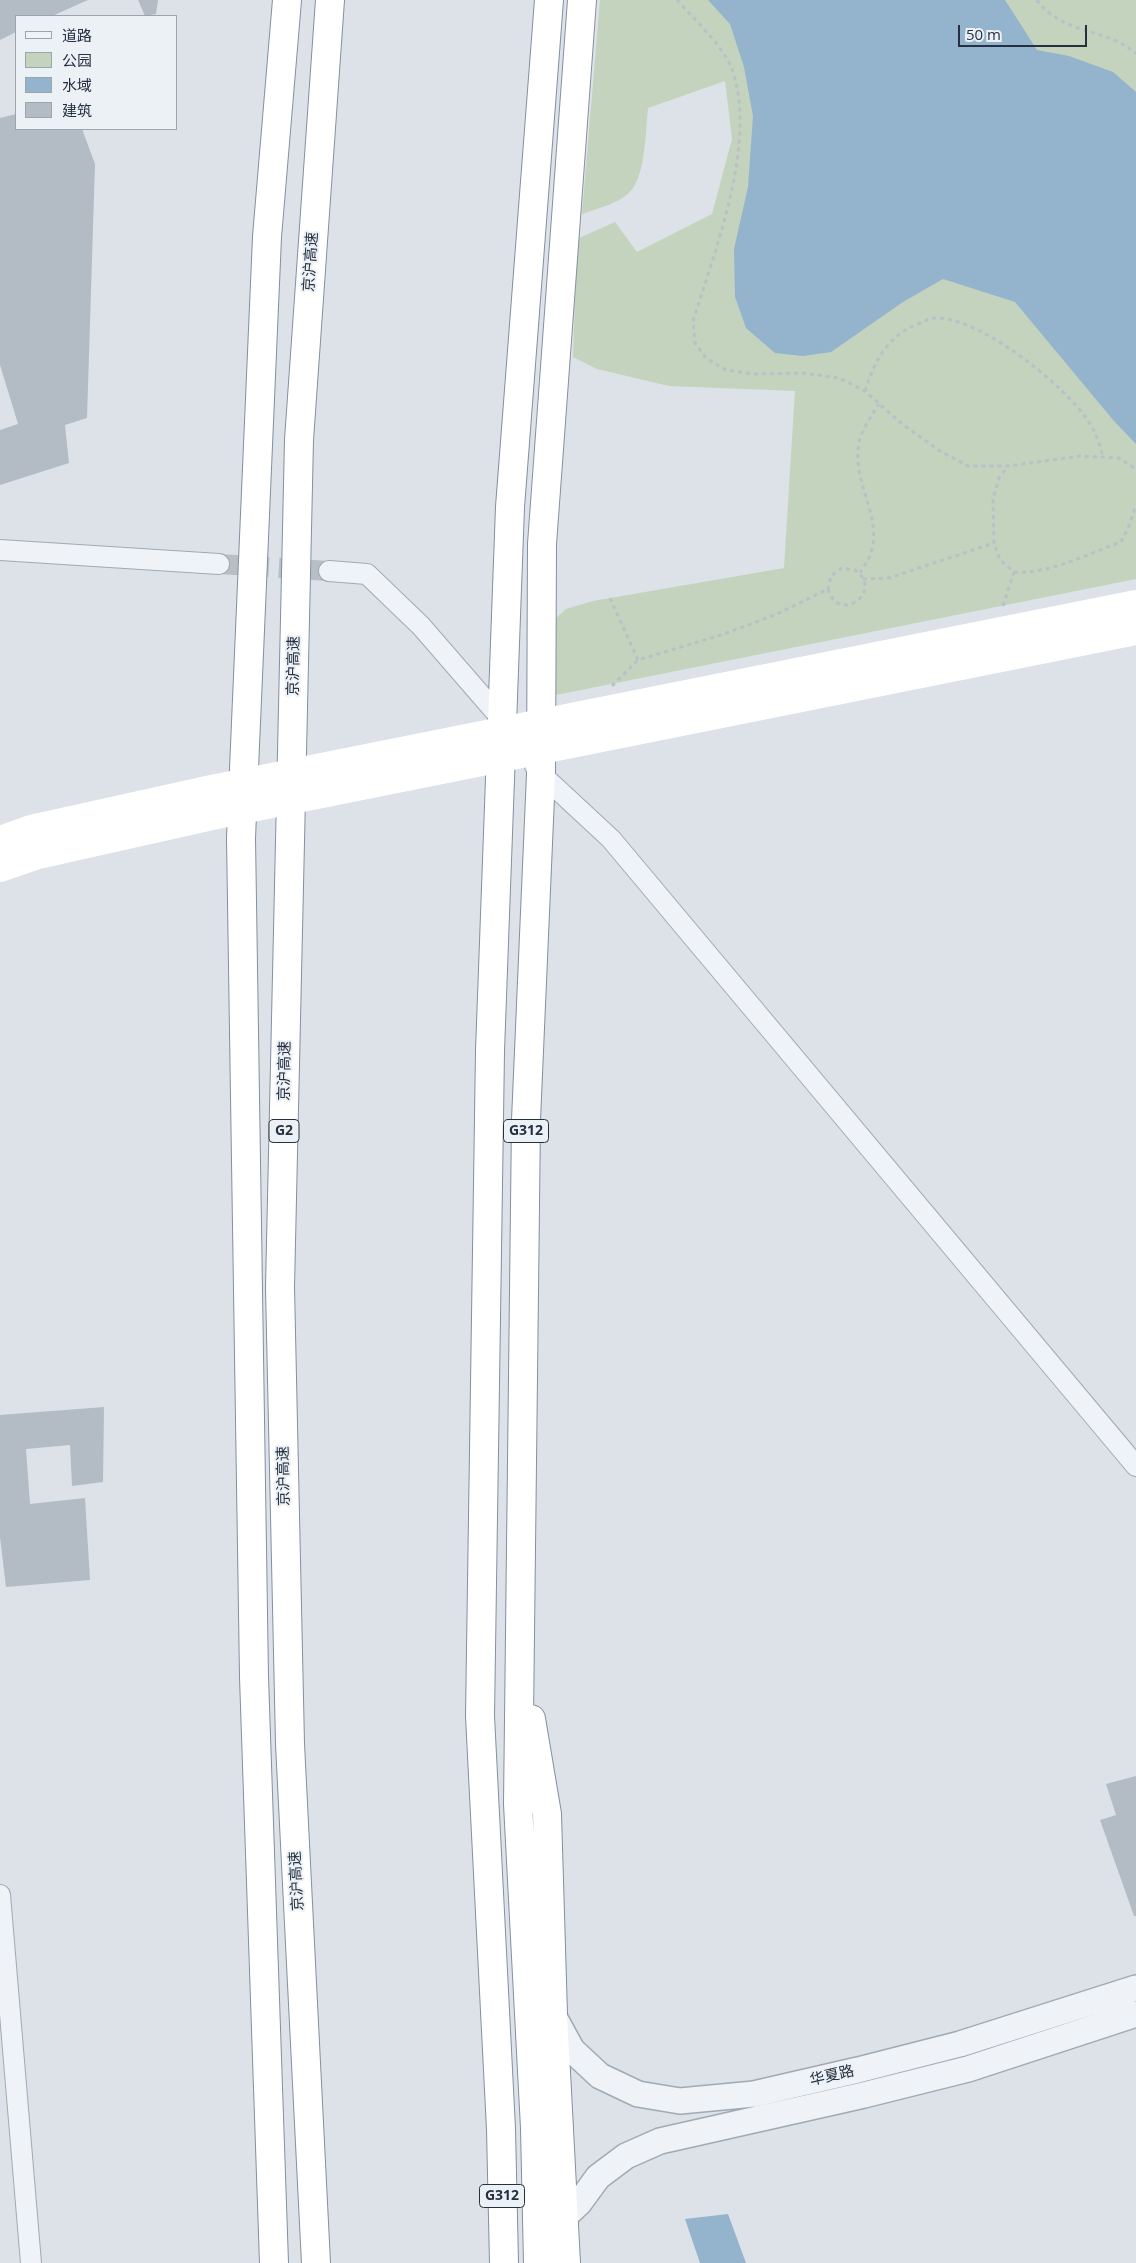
<!DOCTYPE html>
<meta charset="utf-8">
<style>
body{margin:0}
#map{position:relative;width:1136px;height:2263px;overflow:hidden;background:#dce2e8;font-family:"Open Sans","Noto Sans SC",sans-serif}
canvas{display:block}
.legend{position:absolute;left:15px;top:15px;width:162px;height:115px;box-sizing:border-box;background:#ecf1f6;border:1px solid #9ca4ad;margin:0;padding:6px 9px;list-style:none;font-size:15px;color:#253040}
.legend li{display:flex;align-items:center;gap:10px;height:25px}
.legend b{width:25px;border:1px solid #9ca4ad}
.scale{position:absolute;left:958px;top:25px;width:129px;height:22px;box-sizing:border-box;border:2px solid #253040;border-top:0;padding-left:6px;font-size:15px;line-height:18px;white-space:nowrap;color:#253040;-webkit-text-stroke:4px #ecf1f6;paint-order:stroke}
</style>
<div id="map">
<canvas width="1136" height="2263"></canvas>
<ul class="legend">
<li><b style="height:6px;background:#eff2f6"></b>道路</li>
<li><b style="height:14px;background:#c4d3bd"></b>公园</li>
<li><b style="height:14px;background:#94b3cc"></b>水域</li>
<li><b style="height:14px;background:#b3bbc5"></b>建筑</li>
</ul>
<div class="scale">50 m</div>
</div>
<script>
const ctx = document.querySelector('canvas').getContext('2d');
ctx.lineJoin = 'round';
function fill(path, color) { ctx.fillStyle = color; ctx.fill(path, 'evenodd'); }
function stroke(path, color, width, dash) { ctx.strokeStyle = color; ctx.lineWidth = width; ctx.lineCap = dash ? 'butt' : 'round'; ctx.setLineDash(dash || []); ctx.stroke(path); }
function drawText(font, color, halo, rows, align = 'center') {
  ctx.font = font + ' "Open Sans","Noto Sans SC",sans-serif'; ctx.lineWidth = 4; ctx.setLineDash([]); ctx.textBaseline = 'middle'; ctx.strokeStyle = halo; ctx.fillStyle = color; for (const [text, x, y, turn = 0] of rows) {
    ctx.save(); ctx.translate(x, y); ctx.rotate((+turn || 0) * Math.PI / 180); ctx.textAlign = isNaN(turn) ? turn : align; if (halo) ctx.strokeText(text, 0, 0); ctx.fillText(text, 0, 0); ctx.restore();
  }
}
fill(new Path2D(`
 M600 0H1136V579L551 696 553 621 566 609 593 601 784 568 795 391 669 386 597 369 573 357 577 239 615 222 637 252 712 214 732 139 725 81 648 108C646 128 645 172 633 188 623 203 598 208 582 214Z`), '#c4d3bd');
fill(new Path2D(`
 M708 0H1005L1037 50 1069 56 1113 72 1136 92V444L1114 421 1015 302 943 279 903 302 831 352 803 356 775 353 746 328 735 297 734 249 748 187 753 116 744 67 730 24Z
 M728 2214 746 2263H700L685 2219Z`), '#94b3cc');
fill(new Path2D(`
 M0 0H88L52 16H16V32L0 40Z
 M138 0H158L156 14 145 16Z
 M16 114V129H82L95 164 87 418 65 425 69 463 0 485V430L18 424 0 365V118Z
 M104 1407 103 1482 72 1486 70 1445 26 1449 30 1504 85 1498 90 1580 6 1587 0 1537V1415Z
 M1136 1776V1916H1134L1100 1820 1116 1815 1106 1784Z`), '#b3bbc5');
stroke(new Path2D(`
 M219 564 329 571`), '#b7bec6', 20, [20, 10]);
const minor = new Path2D(`
 M0 550 219 564
 M329 571 367 574 421 626 506 724
 M535 766 541 774 611 839 1136 1466
 M0 1895 31 2263`);
const tertiary = new Path2D(`
 M553 2015 572 2050 600 2076 638 2094 680 2101 754 2094 858 2070 960 2044 1136 1988
 M564 2217 579 2203 598 2177 626 2156 660 2141 864 2095 968 2069 1136 2014`);
const trunk = new Path2D(`
 M531 1719 547 1814 553 2015 566 2263
 M504 2263 501 2129 480 1716 490 1051 510 507 549 0
 M538 2263 535 2128 518 1804 526 1120 541 774 542 544 582 0`);
const motorway = new Path2D(`
 M274 2263 254 1677 241 838 267 237 287 0
 M316 2263 290 1744 280 1287 299 440 330 0`);
stroke(minor, '#a1a9b2', 22);
stroke(tertiary, '#a1a9b2', 28);
stroke(trunk, '#8390a0', 30);
stroke(motorway, '#8390a0', 30);
stroke(new Path2D(`
 M677 0C694 19 723 46 732 69 758 142 715 250 693 321L695 343 706 358 726 370 752 374 803 373 839 378 865 391 902 424 940 451 968 466H1008L1080 456 1119 458 1136 469
 M1037 0C1063 36 1108 27 1136 54
 M865 391C875 360 888 335 920 323 925 321 929 318 934 318 979 316 1065 385 1089 422 1096 433 1100 445 1103 457
 M1014 572C1047 575 1090 553 1121 542L1129 526 1136 505
 M860 573C863 567 869 560 871 553 882 518 855 486 858 450 859 433 870 418 879 404
 M863 579 889 578 994 543
 M610 598 638 660
 M1003 606 1014 572 1000 560 994 543 993 499 999 478 1008 466
 M612 686 638 660 724 634 777 614 828 589C838 625 885 592 855 570L842 568 831 576 828 589`), '#bac0c7', 3, [4, 4]);
stroke(minor, '#eff2f6', 20);
stroke(tertiary, '#eff2f6', 25);
stroke(trunk, '#fff', 28);
stroke(motorway, '#fff', 28);
stroke(new Path2D(`
 M0 840 31 829 207 790 1136 604
 M0 868 38 855 212 816 1136 631`), '#fff', 28);
for (const [x, y, w] of [
 [284,1131,30],
 [526,1131,45],
 [502,2196,45]
]) { const box = new Path2D(); box.roundRect(x - w / 2, y - 11.5, w, 23, 4); ctx.fillStyle = '#ecf1f6'; ctx.fill(box); stroke(box, '#253040', 1); }
drawText('bold 14px', '#253040', null, [
 ["G2",284,1131],
 ["G312",526,1131],
 ["G312",502,2196]
]);
drawText('15px', '#253040', '#ecf1f6', [
 ["京沪高速",311,262,-86],
 ["京沪高速",294,666,-89],
 ["京沪高速",285,1071,-89],
 ["京沪高速",284,1476,-91],
 ["京沪高速",297,1881,-93],
 ["华夏路",832,2076,-13]
]);
</script>
